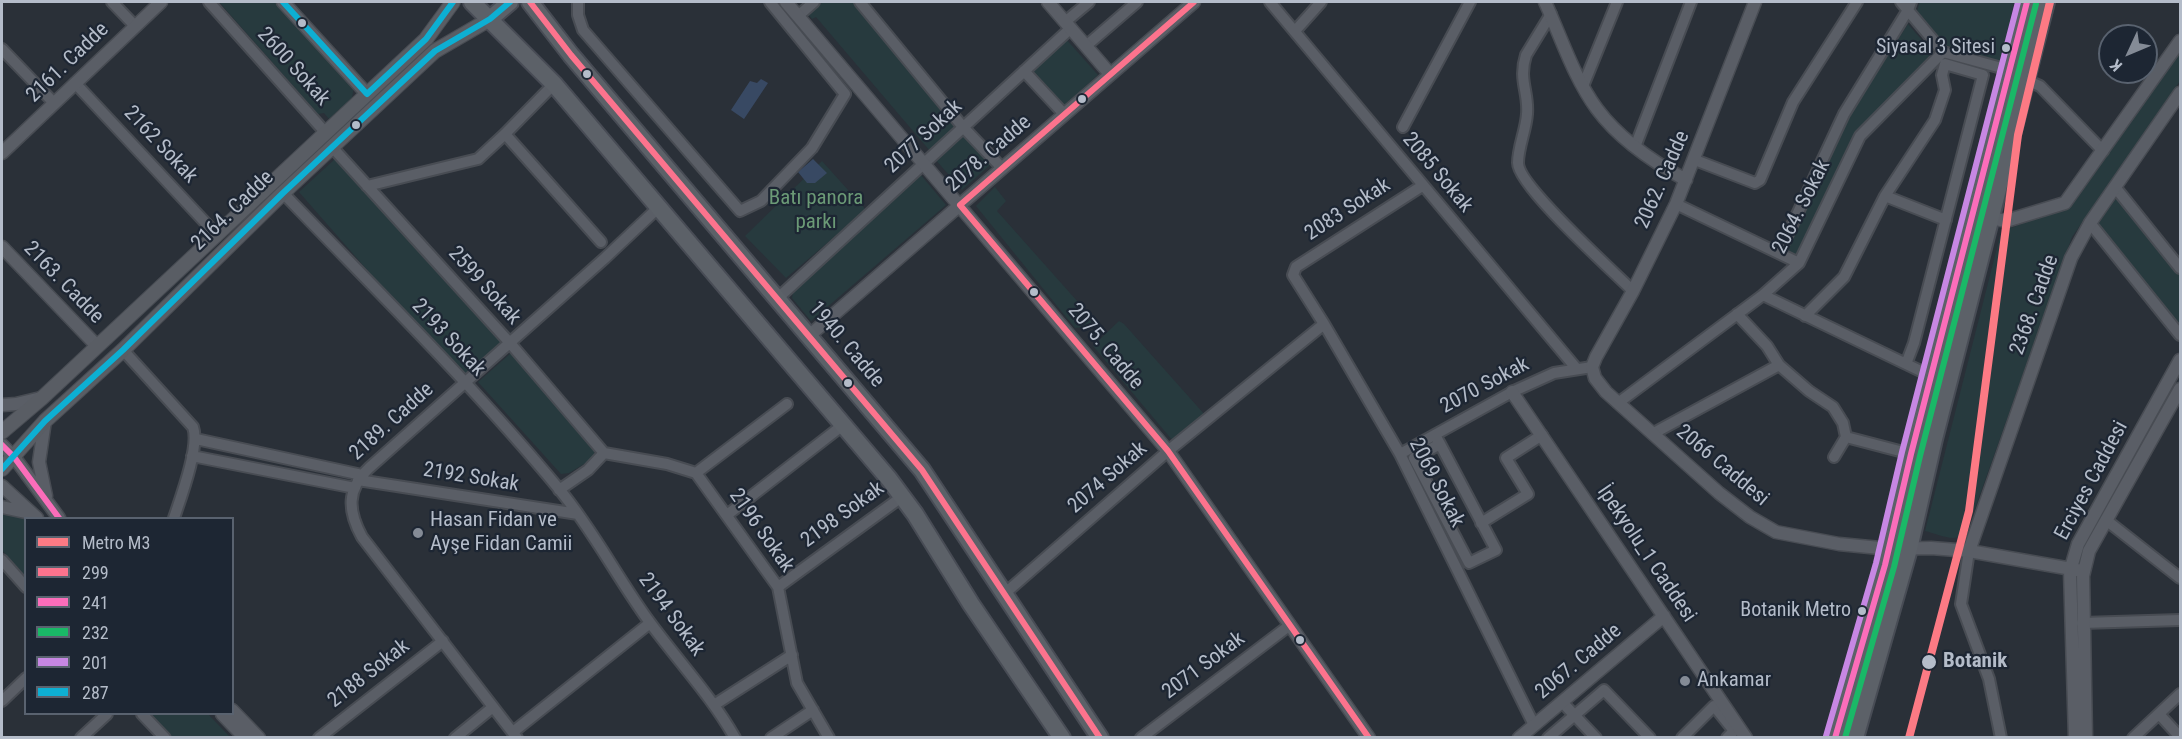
<!DOCTYPE html>
<meta charset="utf-8">
<style>
body{margin:0}
#map{position:relative;width:2182px;height:739px;overflow:hidden;background:#2a3038;font-family:"Roboto Condensed",sans-serif}
canvas{display:block}
.frame{position:absolute;inset:0;border:3px solid #b4bcc9;pointer-events:none}
.legend{position:absolute;left:24px;top:517px;width:210px;height:198px;box-sizing:border-box;background:#1d2633;border:2px solid #59626f;margin:0;padding:8px 10px;list-style:none;font-size:18px;color:#b4bcc9}
.legend li{display:flex;align-items:center;gap:12px;height:30px}
.legend b{width:30px;border:2px solid #59626f}
.north{position:absolute;left:2098px;top:24px;width:60px;height:60px;box-sizing:border-box;background:#1d2633;border:2px solid #59626f;border-radius:50%;rotate:226deg;font-size:16px;font-weight:700;line-height:24px;text-align:center;color:#b4bcc9}
.north::after{content:'';display:block;margin:auto;width:21px;height:27px;background:#848b96;clip-path:polygon(50% 0,100% 100%,50% 72%,0 100%)}
</style>
<div id="map">
<canvas width="2182" height="739"></canvas>
<div class="frame"></div>
<ul class="legend">
<li><b style="height:8px;background:#fc7a84"></b>Metro M3</li>
<li><b style="height:8px;background:#fc738d"></b>299</li>
<li><b style="height:8px;background:#fb6dba"></b>241</li>
<li><b style="height:8px;background:#1ab867"></b>232</li>
<li><b style="height:8px;background:#c787e3"></b>201</li>
<li><b style="height:8px;background:#0dafd3"></b>287</li>
</ul>
<div class="north">K</div>
</div>
<script>
const ctx = document.querySelector('canvas').getContext('2d');
ctx.lineJoin = 'round';
function fill(path, color) { ctx.fillStyle = color; ctx.fill(path, 'evenodd'); }
function stroke(path, color, width, dash) { ctx.strokeStyle = color; ctx.lineWidth = width; ctx.lineCap = dash ? 'butt' : 'round'; ctx.setLineDash(dash || []); ctx.stroke(path); }
function drawText(font, color, halo, rows, align = 'center') {
  ctx.font = font + ' "Roboto Condensed",sans-serif'; ctx.lineWidth = 4.5; ctx.setLineDash([]); ctx.textBaseline = 'middle'; ctx.strokeStyle = halo; ctx.fillStyle = color; for (const [text, x, y, turn = 0] of rows) {
    ctx.save(); ctx.translate(x, y); ctx.rotate((+turn || 0) * Math.PI / 180); ctx.textAlign = isNaN(turn) ? turn : align; if (halo) ctx.strokeText(text, 0, 0); ctx.fillText(text, 0, 0); ctx.restore();
  }
}
fill(new Path2D(`
 M219 2H276L354 86 352 98 329 119 324 113 318 114Z
 M823 2H854L957 126 930 151 816 17 812 19 808 14Z
 M1920 2H2014L2001 62 1945 45 1917 11Z
 M1908 24 1933 53 1855 134 1798 256 1786 250 1848 116Z
 M1066 39 1098 75 1063 107 1031 70Z
 M2180 53V81L2072 237 1967 531C1957 545 1939 534 1925 531L2000 236 2008 229 2072 205Z
 M963 134 990 165 962 190 935 159Z
 M335 159 503 343 464 377 458 374 299 192Z
 M822 161 866 210 786 278 745 236Z
 M920 174 946 205 811 321 792 298 793 292Z
 M995 187 1006 201 997 211 1094 320 1086 327 1075 328 976 206Z
 M2117 199 2120 200 2180 275V325L2098 225 2113 200Z
 M1119 321 1124 324 1205 415 1173 441 1093 346Z
 M511 353 594 451V458L569 473 561 474 478 382Z
 M2 512 25 519V576L2 550Z
 M150 714H208L230 737H171Z`), '#273a3e');
fill(new Path2D(`
 M761 79 768 83 744 119 731 110 750 81 757 83Z
 M813 159 827 173 815 183H807L798 172Z`), '#384963');
const minor = new Path2D(`
 M112 2 135 26
 M209 2 325 132
 M578 2V15L583 30 740 211 761 201 812 148 845 94 770 2
 M860 2 963 127 1002 168
 M1270 2 1576 368
 M1901 2 1943 52 2009 70
 M1551 14 1526 55C1518 80 1529 92 1527 114 1526 130 1518 147 1518 163 1518 186 1612 270 1633 291
 M798 16 814 2
 M1065 22 1089 2
 M1295 31 1321 2
 M1086 46 1137 2
 M2 49 54 103
 M1024 71 1064 114
 M2026 80 2040 86 2103 151
 M75 83 216 234
 M1583 86 1617 2
 M1403 127 1470 2
 M505 134 601 242
 M332 147 510 343 604 453
 M1635 147 1691 2
 M1695 160 1755 183 1760 180 1793 102 1857 2
 M367 186 478 159 505 134 554 84
 M1422 186 1296 267 1293 275 1324 324 1400 454 1534 725
 M2115 187 2180 268
 M283 193C376 290 473 385 559 489 594 531 619 581 651 624 679 662 712 697 735 738
 M1885 196 1946 220
 M1676 204 1799 263
 M2090 223 2180 335
 M1779 253 1844 114 1908 10 1911 2
 M1763 295 1931 376
 M777 299 1071 28
 M1737 314 1767 346 1779 365 1809 391 1833 407 1843 423 1846 437 1911 454
 M1805 316 1844 277 1885 196 1935 120 1945 90 1942 75 1945 64 1983 75 1914 343 1906 364
 M123 350 193 427C200 446 181 497 174 518
 M1618 403 1763 295 1799 263 1860 136 1943 52
 M1654 433 1779 365
 M1435 435 1440 444 1496 550 1469 563 1414 458 1440 444
 M196 439 362 475
 M604 453 667 464 696 473 778 587 797 683 829 738
 M1400 454 1512 392 1554 373 1592 367
 M192 456 355 488
 M1834 457 1846 437
 M696 473 787 404
 M358 480 578 514
 M559 490 588 470 604 453
 M727 515 843 425
 M2106 520 2180 578
 M1481 523 1528 494 1506 458 1542 435
 M1969 551 1961 604 1989 679 2001 738
 M2 560 26 587
 M778 587 903 496
 M1003 595 1168 451 1324 324
 M2082 623 2180 620
 M2 701 26 678
 M1562 702 1596 738
 M714 705 792 655
 M142 714 165 738
 M2159 714 2180 737
 M513 732 650 623
 M81 738 107 714
 M319 738 443 641
 M455 738 493 707
 M517 738 362 537C348 511 346 490 369 468L605 258 659 207
 M771 738 813 710
 M1141 738 1290 625
 M1548 738 1604 690 1650 738
 M1682 738 1714 706 1734 731 1727 738
 M2133 738 2180 694`);
const tertiary = new Path2D(`
 M283 2 367 94
 M786 2 1168 451 1369 738
 M1048 2 1110 74
 M1545 2C1561 37 1574 78 1597 109 1620 140 1653 162 1686 180
 M1755 2 1676 204 1633 291 1596 357 1592 367 1595 378 1606 392 1719 493 1750 517 1776 532 1839 544 1890 549 1931 548 1969 551 2083 571
 M2 153 161 2
 M1991 218 2006 221 2065 203 2180 41
 M2 247 97 346
 M809 336 1194 2
 M1512 392 1746 738
 M2 405 16 404 41 398
 M45 421 39 462 46 496
 M2 445 14 457 59 518
 M2 486 37 518
 M2 507 30 513
 M1969 551 2071 258 2090 223 2180 93
 M232 710 259 738
 M222 714 245 738
 M1519 738 1664 616
 M2075 738 2070 571 2078 544 2180 360
 M2086 738 2083 576 2089 551 2180 389`);
const secondary = new Path2D(`
 M2 432 42 398 426 39 453 2
 M2 469 45 421 123 350 283 193 435 51 490 19`);
const primary = new Path2D(`
 M472 2 554 84 889 479 915 514 971 604 1062 738
 M530 2 571 55 922 470 1100 738
 M490 19 510 2
 M1835 738 1885 565 1911 454 2027 2
 M1855 738 1909 549 1934 439 2046 2`);
stroke(minor, '#484c53', 14);
stroke(tertiary, '#484c53', 15);
stroke(secondary, '#484c53', 16);
stroke(primary, '#484c55', 20);
stroke(minor, '#5a5e66', 10);
stroke(tertiary, '#5a5e66', 12);
stroke(secondary, '#595d64', 14);
stroke(primary, '#5c6168', 16);
stroke(new Path2D(`
 M530 2 571 55 922 470 1100 738
 M1194 2 960 205 1168 451 1369 738`), '#fc738d', 6);
stroke(new Path2D(`
 M2 445 14 457 59 518
 M1835 738 1885 565 1911 454 2027 2`), '#fb6dba', 6);
stroke(new Path2D(`
 M1845 738 1894 567 1920 456 2036 4`), '#1ab867', 6);
stroke(new Path2D(`
 M1826 736 1876 563 1902 452 2018 2`), '#c787e3', 6);
stroke(new Path2D(`
 M283 2 367 94 426 39 453 2
 M2 469 45 421 123 350 283 193 435 51 490 19 510 2`), '#0dafd3', 6);
stroke(new Path2D(`
 M1909 738 1969 511 2018 135 2050 2`), '#fc7a84', 8);
for (const [x, y, r, color] of [
 [302,23,5,"#b4bcc9"],
 [2006,48,5,"#b4bcc9"],
 [587,74,5,"#b4bcc9"],
 [1082,99,5,"#b4bcc9"],
 [356,125,5,"#b4bcc9"],
 [1034,292,5,"#b4bcc9"],
 [848,383,5,"#b4bcc9"],
 [418,533,6,"#848b96"],
 [1862,611,5,"#b4bcc9"],
 [1300,640,5,"#b4bcc9"],
 [1929,662,8,"#b4bcc9"],
 [1685,681,6,"#848b96"]
]) { const dot = new Path2D(); dot.arc(x, y, r, 0, 2 * Math.PI); ctx.fillStyle = color; ctx.fill(dot); stroke(dot, '#1d2633', 2); }
drawText('20px', '#b4bcc9', '#1d2633', [
 ["Siyasal 3 Sitesi",1995,48],
 ["Botanik Metro",1851,611]
], 'right');
drawText('21px', '#b4bcc9', '#1d2633', [
 ["2161. Cadde",68,63,-44],
 ["2600 Sokak",293,67,48],
 ["2077 Sokak",924,137,-43],
 ["2162 Sokak",160,145,47],
 ["2078. Cadde",989,154,-41],
 ["2085 Sokak",1437,173,50],
 ["2062. Cadde",1663,180,-66],
 ["2064. Sokak",1802,207,-63],
 ["2083 Sokak",1348,210,-33],
 ["2164. Cadde",233,211,-44],
 ["2163. Cadde",63,283,46],
 ["2599 Sokak",484,286,48],
 ["2368. Cadde",2035,305,-70],
 ["2193 Sokak",448,338,47],
 ["1940. Cadde",846,345,50],
 ["2075. Cadde",1105,347,50],
 ["2070 Sokak",1485,386,-28],
 ["2189. Cadde",392,422,-42],
 ["2066 Caddesi",1722,466,40],
 ["2192 Sokak",471,478,9],
 ["2074 Sokak",1108,478,-41],
 ["Erciyes Caddesi",2092,481,-62],
 ["2069 Sokak",1436,483,63],
 ["2198 Sokak",843,515,-36],
 ["2196 Sokak",761,531,55],
 ["İpekyolu_1 Caddesi",1646,554,56],
 ["2194 Sokak",671,615,54],
 ["2067. Cadde",1579,662,-40],
 ["2071 Sokak",1204,666,-37],
 ["2188 Sokak",369,674,-38]
]);
drawText('21px', '#6b9a76', '#1d2633', [
 ["Batı panora",816,199],
 ["parkı",816,223]
]);
drawText('21px', '#b4bcc9', '#1d2633', [
 ["Hasan Fidan ve",430,521],
 ["Ayşe Fidan Camii",430,545],
 ["Ankamar",1697,681]
], 'left');
drawText('bold 21px', '#b4bcc9', '#1d2633', [
 ["Botanik",1943,662]
], 'left');
</script>
